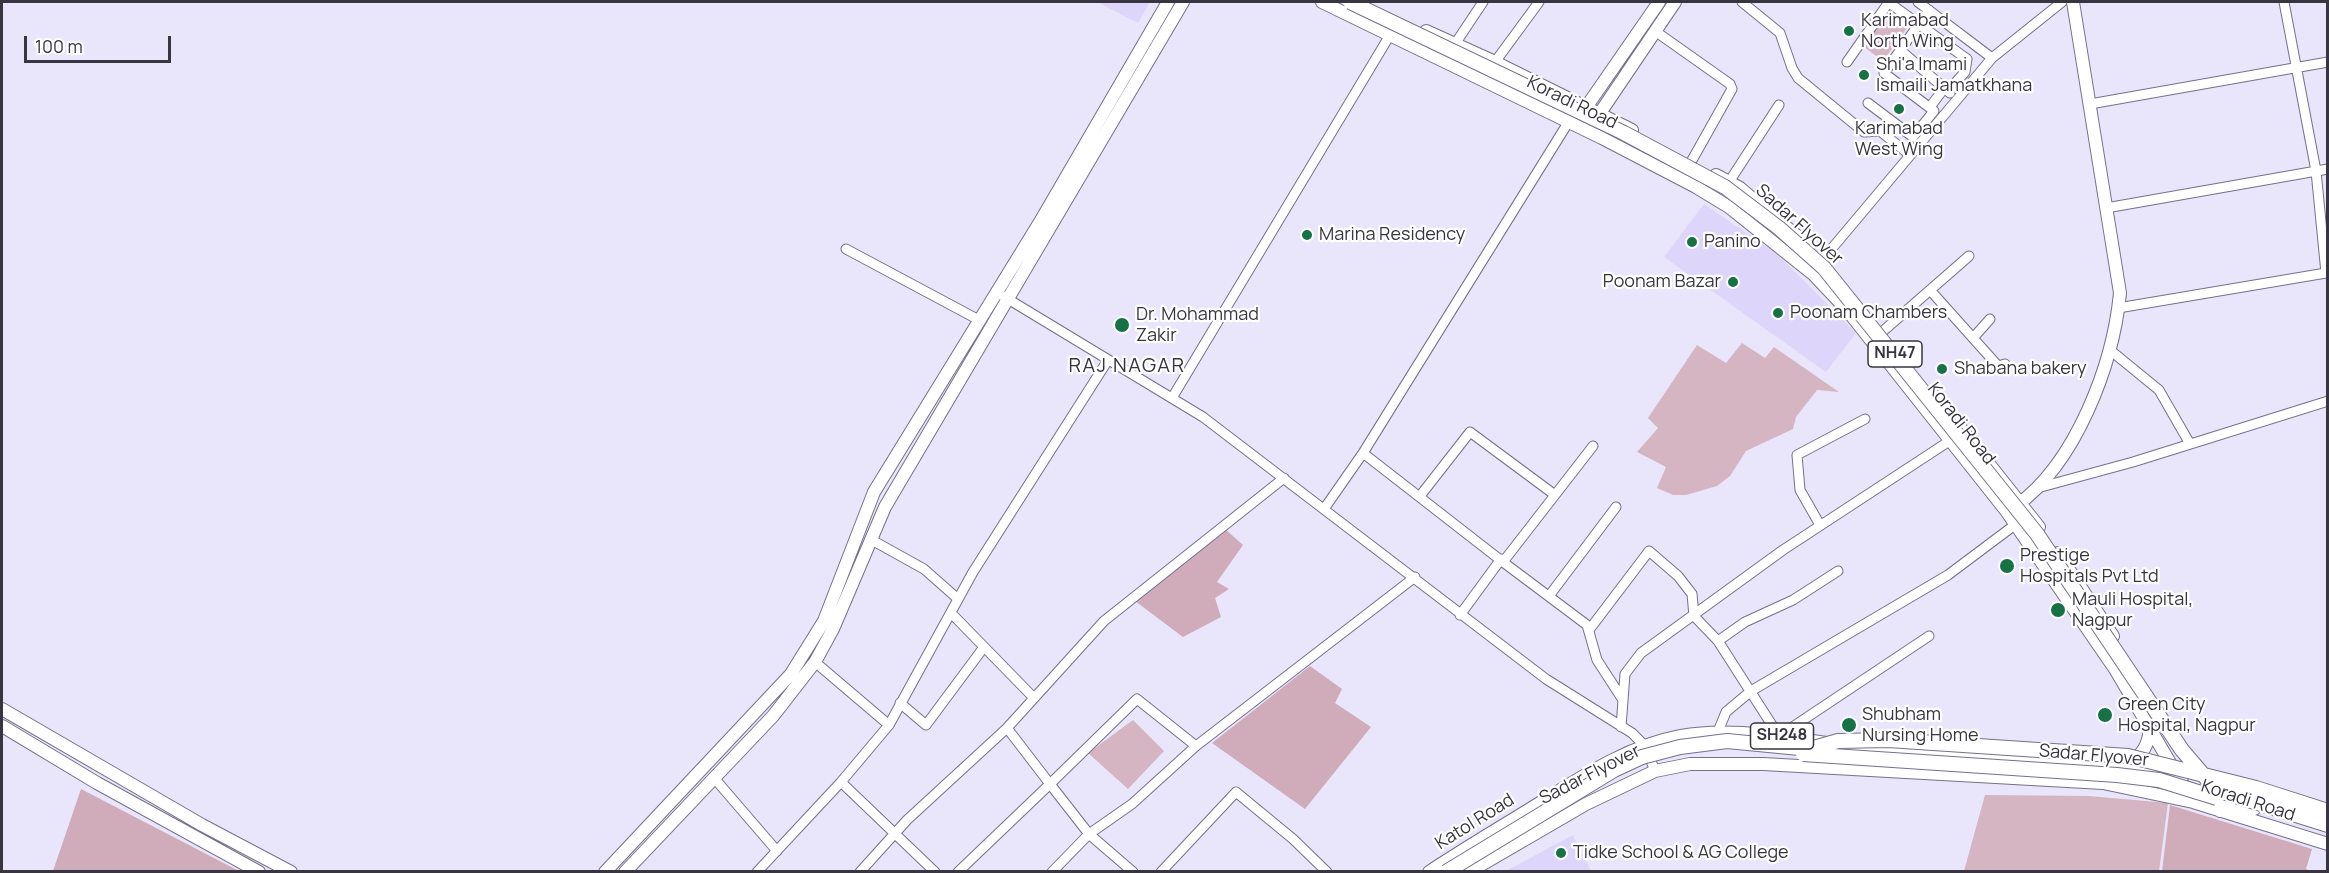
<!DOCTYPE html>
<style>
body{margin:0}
#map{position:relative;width:2329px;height:873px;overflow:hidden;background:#e9e5fb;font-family:Manrope,sans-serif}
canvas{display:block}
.frame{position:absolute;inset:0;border:3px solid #383540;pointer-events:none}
.scale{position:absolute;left:24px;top:36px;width:147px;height:27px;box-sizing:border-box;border:3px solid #383540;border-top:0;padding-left:8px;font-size:18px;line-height:21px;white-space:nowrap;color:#383540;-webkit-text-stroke:4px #fff;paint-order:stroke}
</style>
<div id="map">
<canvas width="2329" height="873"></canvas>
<div class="frame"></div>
<div class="scale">100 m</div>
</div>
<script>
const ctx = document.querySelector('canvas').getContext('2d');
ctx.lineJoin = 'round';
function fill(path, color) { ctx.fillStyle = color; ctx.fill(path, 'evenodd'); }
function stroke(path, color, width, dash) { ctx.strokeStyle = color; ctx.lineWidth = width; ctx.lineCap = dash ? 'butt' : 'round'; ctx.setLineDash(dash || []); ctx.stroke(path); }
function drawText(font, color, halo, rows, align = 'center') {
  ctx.font = font + ' Manrope,sans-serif'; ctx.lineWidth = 4.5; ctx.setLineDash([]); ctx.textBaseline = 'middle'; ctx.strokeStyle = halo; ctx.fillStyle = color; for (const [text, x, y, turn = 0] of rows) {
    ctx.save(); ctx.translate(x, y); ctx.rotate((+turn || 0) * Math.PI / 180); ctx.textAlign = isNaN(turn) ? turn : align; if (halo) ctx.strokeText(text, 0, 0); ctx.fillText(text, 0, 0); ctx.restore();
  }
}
fill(new Path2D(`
 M1097 2H1150L1138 23Z
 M1704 204 1777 254 1856 333 1826 372 1664 257Z
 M1573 835 1591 871H1506Z`), '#ded6fa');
fill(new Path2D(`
 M1887 7 1909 25 1883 61 1860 44Z
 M1742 343 1765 358 1774 347 1839 392 1817 390 1796 417 1793 429 1746 451 1730 476 1717 486 1686 495H1673L1657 488 1666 467 1637 452 1658 428 1648 418 1697 345 1726 363Z
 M1133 720 1164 751 1128 789 1088 753Z
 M1985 795 2089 796 2168 803 2159 871H1964Z`), '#d5b5c2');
fill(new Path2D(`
 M1224 528 1243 545 1217 582 1229 589 1215 598 1221 617 1183 637 1135 601Z
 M1310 666 1342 689 1335 703 1371 727 1305 809 1212 743Z
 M81 789 239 871H53Z
 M2170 805 2312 849 2306 869 2311 871H2162Z`), '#d0acbb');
const minor = new Path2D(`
 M1742 2 1780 33 1792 68 1798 78 1864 132 1880 131 1910 155
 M1888 2 1967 59 1965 72 1949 90
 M1918 2 1992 58
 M1655 31 1730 84 1732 89 1691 162
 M1455 44 1483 2
 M1900 50 1950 93
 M1495 62 1539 2
 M1847 62 1889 2
 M1868 103 1913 137 1934 111 1884 73 1929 10
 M2090 104 2328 62
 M1930 107 1945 87
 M1729 182 1779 105
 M2106 208 2328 169
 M846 249 979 320
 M1823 259 1992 58 2062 2
 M1930 290 1998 366 2005 364
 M1003 296 1203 417 1546 679 1632 733 1645 746 1655 771
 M2118 308 2326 273 2316 171 2284 2
 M1882 332 1969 256
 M1973 338 1990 319
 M2110 350 2159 390 2190 444
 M1172 398 1393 30
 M1363 453 1503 562 1593 446
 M2041 487 2133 462 2328 401
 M1420 496 1470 432 1555 495
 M1324 509 1363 453 1571 118
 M1820 525 1800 490 1797 455 1865 419
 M870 539 924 569 958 599
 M1503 562 1587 625 1597 660 1623 700
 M1549 596 1616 507
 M951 613 1034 698
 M1460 615 1501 559
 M1589 630 1649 551 1678 576 1692 594 1694 616 1718 641 1779 736 1929 636
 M1718 641 1745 622 1793 600 1838 571
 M815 662 889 725
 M900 703 926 725 984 647
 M1621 727 1625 674 1641 653 1783 550 1954 438
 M1717 734 1726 712 1751 691 1948 575 2020 521
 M715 779 777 851
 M841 782 935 872
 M757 872 841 782 889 725 973 572 1108 360
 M860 872 907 820 1007 728
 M958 872 1050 784 1007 728 1104 621 1284 478
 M1052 872 1089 834 1132 804 1196 746 1415 577
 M1133 872 1089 834 1050 784 1137 699 1196 746
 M1161 872 1236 792 1293 839 1327 872`);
const major = new Path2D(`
 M1322 2 1602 138 1696 187 1729 207 1813 274 1847 310 2007 512 2115 669 2193 802
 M1426 31 1495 62 1632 130
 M1587 106 1659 2
 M1600 113 1675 2
 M1716 175 1740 188 1809 246
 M1936 397 2039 527
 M2016 506C2076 463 2113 365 2120 293L2073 2
 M2058 553 2113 636
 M2 709 202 825 291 872
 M2 726 97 783 259 872
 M1844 746 2127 766 2182 777
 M2131 763C2143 753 2148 746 2150 729
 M2209 791 2220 811
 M605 872 791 674 824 621 874 492 1040 222 1168 2
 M625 872 773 716 815 662 833 629 885 507 1183 2
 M1429 872C1462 850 1496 830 1530 809 1577 780 1626 746 1681 736 1729 727 1780 737 1827 743
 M1469 872 1586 804 1655 771 1690 764H1763L2103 783 2193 802 2328 844`);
const highway = new Path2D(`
 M2217 798 2254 808`);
stroke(minor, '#76708a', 11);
stroke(major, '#76708a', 14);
stroke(highway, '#76708a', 16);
stroke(minor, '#fff', 9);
stroke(major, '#fff', 12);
stroke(highway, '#fff', 14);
const highwayBridge = new Path2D(`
 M1350 2 1624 133 1725 187 1779 228 1824 268 2037 534 2182 750 2206 778 2223 792 2328 825
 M1803 754 2117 775 2159 780 2217 798
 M1446 872 1614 770 1642 757 1680 747 1727 741 1810 749 1838 741 1888 740 2128 756 2256 788 2328 811`);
stroke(highwayBridge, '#76708a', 16, []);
stroke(highwayBridge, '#fff', 14);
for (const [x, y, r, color] of [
 [1849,31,6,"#167145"],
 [1864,75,6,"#167145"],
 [1899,109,6,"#167145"],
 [1307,235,6,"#167145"],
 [1692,242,6,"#167145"],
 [1733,282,6,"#167145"],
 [1778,313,6,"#167145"],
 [1122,325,8,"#167145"],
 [1942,369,6,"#167145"],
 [2007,566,8,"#167145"],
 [2058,610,8,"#167145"],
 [2105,715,8,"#167145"],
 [1849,725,8,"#167145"],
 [1561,853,6,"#167145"]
]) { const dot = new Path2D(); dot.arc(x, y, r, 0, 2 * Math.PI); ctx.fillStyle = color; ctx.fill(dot); stroke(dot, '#fff', 2); }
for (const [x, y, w] of [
 [1895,354,54],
 [1782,736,63]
]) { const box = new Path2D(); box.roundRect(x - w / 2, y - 13, w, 26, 4.5); ctx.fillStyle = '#fff'; ctx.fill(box); stroke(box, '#383540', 1.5); }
drawText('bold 16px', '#383540', null, [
 ["NH47",1895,354],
 ["SH248",1782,736]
]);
drawText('18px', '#383540', '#fff', [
 ["Karimabad",1861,21],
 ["North Wing",1861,42],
 ["Shi'a Imami",1876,65],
 ["Ismaili Jamatkhana",1876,86],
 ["Karimabad",1899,129,"center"],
 ["West Wing",1899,150,"center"],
 ["Marina Residency",1319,235],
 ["Panino",1704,242],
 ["Poonam Bazar",1721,282,"right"],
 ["Poonam Chambers",1790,313],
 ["Dr. Mohammad",1136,315],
 ["Zakir",1136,336],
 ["Shabana bakery",1954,369],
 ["Prestige",2020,556],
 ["Hospitals Pvt Ltd",2020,577],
 ["Mauli Hospital,",2072,600],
 ["Nagpur",2072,621],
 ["Green City",2118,705],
 ["Hospital, Nagpur",2118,726],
 ["Shubham",1862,715],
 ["Nursing Home",1862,736],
 ["Tidke School & AG College",1573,853]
], 'left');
drawText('18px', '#383540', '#fff', [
 ["Koradi Road",1572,103,26],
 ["Sadar Flyover",1799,225,42],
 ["Koradi Road",1961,424,52],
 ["Sadar Flyover",2094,756,5],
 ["Sadar Flyover",1590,775,-27],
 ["Koradi Road",2248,801,18],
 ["Katol Road",1475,822,-32]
]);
ctx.letterSpacing = '1.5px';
drawText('20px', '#383540', '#fff', [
 ["RAJ NAGAR",1127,366]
]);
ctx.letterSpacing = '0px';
</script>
